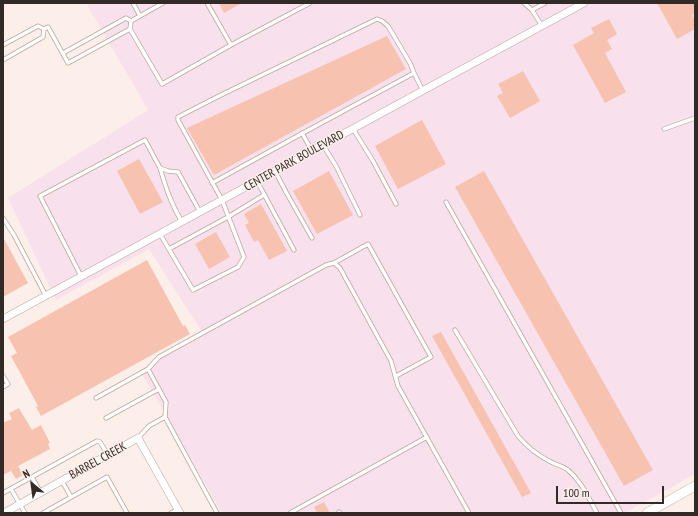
<!DOCTYPE html>
<style>
body{margin:0}
#map{position:relative;width:698px;height:516px;overflow:hidden;background:#fcefe9;font-family:"PT Sans Narrow",sans-serif}
canvas{display:block}
.frame{position:absolute;inset:0;border:4px solid #322a26;pointer-events:none}
.north{position:absolute;left:12px;top:464px;width:40px;height:40px;-webkit-text-stroke:3px #fcefe9;paint-order:stroke;rotate:331deg;font-size:11px;font-weight:700;line-height:16px;text-align:center;color:#322a26}
.north::after{content:'';display:block;margin:auto;width:14px;height:18px;background:#322a26;clip-path:polygon(50% 0,100% 100%,50% 72%,0 100%)}
.scale{position:absolute;left:556px;top:486px;width:108px;height:18px;box-sizing:border-box;border:2px solid #322a26;border-top:0;padding-left:5px;font-size:12px;line-height:14px;white-space:nowrap;color:#322a26;-webkit-text-stroke:3px #fcefe9;paint-order:stroke}
</style>
<div id="map">
<canvas width="698" height="516"></canvas>
<div class="frame"></div>
<div class="north">N</div>
<div class="scale">100 m</div>
</div>
<script>
const ctx = document.querySelector('canvas').getContext('2d');
ctx.lineJoin = 'round';
function fill(path, color) { ctx.fillStyle = color; ctx.fill(path, 'evenodd'); }
function stroke(path, color, width, dash) { ctx.strokeStyle = color; ctx.lineWidth = width; ctx.lineCap = dash ? 'butt' : 'round'; ctx.setLineDash(dash || []); ctx.stroke(path); }
function drawText(font, color, halo, rows, align = 'center') {
  ctx.font = font + ' "PT Sans Narrow",sans-serif'; ctx.lineWidth = 3; ctx.setLineDash([]); ctx.textBaseline = 'middle'; ctx.strokeStyle = halo; ctx.fillStyle = color; for (const [text, x, y, turn = 0] of rows) {
    ctx.save(); ctx.translate(x, y); ctx.rotate((+turn || 0) * Math.PI / 180); ctx.textAlign = isNaN(turn) ? turn : align; if (halo) ctx.strokeText(text, 0, 0); ctx.fillText(text, 0, 0); ctx.restore();
  }
}
fill(new Path2D(`
 M86 3H695V474L625 513H222L140 370 202 332 149 249 56 300 8 198 148 110Z`), '#f8e0ec');
fill(new Path2D(`
 M219 3H242L224 13Z
 M657 3H695V13L692 15 695 20V29L677 39Z
 M609 19 617 34 607 40 612 49 605 53 626 92 605 103 573 45 594 33 591 28Z
 M387 36 406 69 214 175 187 128Z
 M523 71 540 101 510 118 497 96 503 93 498 84Z
 M422 120 446 164 398 189 375 146Z
 M139 159 163 202 140 214 117 171Z
 M329 171 353 215 317 234 293 191Z
 M484 171 653 470 624 486 455 187Z
 M261 204 287 251 269 260 258 240 254 242 245 225 249 223 244 214Z
 M216 232 230 257 209 269 195 244Z
 M3 237 28 283 3 297Z
 M147 260 183 326 185 325 190 334 41 416 36 407 38 406 11 356 17 353 8 337Z
 M441 332 531 493 522 497 432 336Z
 M19 408 32 430 41 425 50 443 48 444 50 449 18 466 23 475 16 479 11 471 3 475V423L12 419 9 413Z
 M324 502 330 513H317L314 507Z`), '#f7c3b0');
const lane = new Path2D(`
 M133 3 140 16
 M207 3 231 45
 M524 3 532 10 542 26
 M532 10 545 3
 M44 29 48 27 68 63 130 29 131 21 163 3
 M130 29 162 84 231 45 310 3
 M3 45 38 26 44 29
 M63 53 126 18 131 21
 M3 60 43 37 44 29
 M353 129 373 161 396 204
 M664 129 695 118
 M302 133 312 151
 M323 145 336 166 360 215
 M160 168C166 188 171 204 182 222
 M275 171 286 192 312 238
 M257 181 294 250
 M212 183 303 133 414 73
 M446 202 621 513
 M3 218 14 235 46 296
 M160 234 193 290 238 267 244 257 222 200 178 120V117L219 96 377 19 382 21 388 26 410 63 414 73 423 91
 M169 249 228 217 264 195
 M334 263 368 244 431 357 396 376
 M81 276 40 196 145 140 160 168 168 171 178 172 200 212
 M455 330 518 436C528 448 537 455 551 462 557 465 563 466 568 470 582 482 588 497 597 513
 M3 376 8 384 3 387
 M96 398 148 369
 M106 418 159 389
 M138 438 149 426 165 417
 M32 477 41 493
 M62 481 71 497
 M11 489 25 513
 M3 493 97 441 100 442 108 455
 M339 512 340 513
 M43 513 107 477 127 513
 M171 513 178 509
 M217 513 165 417 166 402 148 369 159 357 326 265 334 263 340 268 391 361 398 386 469 513
 M290 513 427 437`);
const street = new Path2D(`
 M3 319 584 3
 M4 513 138 438 180 513`);
const secondary = new Path2D(`
 M647 513 695 486`);
stroke(lane, '#bda79e', 5);
stroke(street, '#bda79e', 8);
stroke(secondary, '#bda79e', 10);
stroke(lane, '#fff', 3.5);
stroke(street, '#fff', 7);
stroke(secondary, '#fff', 9);
drawText('12px', '#322a26', '#fcefe9', [
 ["CENTER PARK BOULEVARD",294,161,-29],
 ["BARREL CREEK",98,461,-29]
]);
</script>
